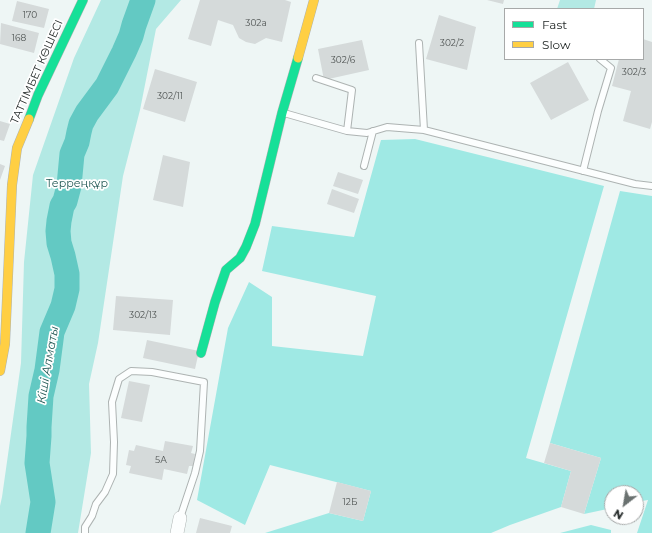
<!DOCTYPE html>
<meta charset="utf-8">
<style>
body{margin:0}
#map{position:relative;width:652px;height:533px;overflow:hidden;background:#eef6f5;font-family:Montserrat,sans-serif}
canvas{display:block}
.legend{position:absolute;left:504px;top:8px;width:140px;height:52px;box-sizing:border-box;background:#fff;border:1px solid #a7a9a9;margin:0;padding:5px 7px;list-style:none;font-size:12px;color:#232928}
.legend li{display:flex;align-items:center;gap:8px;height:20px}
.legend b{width:20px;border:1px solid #a7a9a9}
.north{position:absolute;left:604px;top:485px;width:40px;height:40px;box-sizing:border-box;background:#fff;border:1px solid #a7a9a9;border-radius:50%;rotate:211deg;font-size:11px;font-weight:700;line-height:16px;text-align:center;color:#232928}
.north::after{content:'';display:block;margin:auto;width:14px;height:18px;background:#6a7170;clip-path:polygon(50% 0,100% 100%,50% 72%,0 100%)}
</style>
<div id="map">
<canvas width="652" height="533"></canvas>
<ul class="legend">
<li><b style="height:5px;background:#16e098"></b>Fast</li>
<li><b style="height:5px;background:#ffcf43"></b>Slow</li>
</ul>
<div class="north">N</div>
</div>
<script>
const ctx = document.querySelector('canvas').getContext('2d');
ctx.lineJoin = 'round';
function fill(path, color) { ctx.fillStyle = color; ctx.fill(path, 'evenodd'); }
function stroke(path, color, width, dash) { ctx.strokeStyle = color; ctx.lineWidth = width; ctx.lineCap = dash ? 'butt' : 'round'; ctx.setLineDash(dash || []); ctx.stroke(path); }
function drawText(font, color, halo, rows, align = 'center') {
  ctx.font = font + ' Montserrat,sans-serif'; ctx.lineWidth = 3.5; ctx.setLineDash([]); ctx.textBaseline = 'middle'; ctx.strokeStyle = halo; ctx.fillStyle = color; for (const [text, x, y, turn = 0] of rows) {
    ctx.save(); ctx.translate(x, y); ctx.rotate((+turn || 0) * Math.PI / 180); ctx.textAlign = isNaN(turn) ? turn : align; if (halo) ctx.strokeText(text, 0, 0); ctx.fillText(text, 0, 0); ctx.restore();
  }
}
fill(new Path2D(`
 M101 0H181L156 29 140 110 123 176 98 343 89 384 91 453 78 533H0V506L2 497 21 363 24 262 33 175 74 58Z
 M560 0H596L594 9H557Z`), '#b3e9e4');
fill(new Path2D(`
 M415 139 604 186 526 458 571 471 561 507 510 525 491 533H265L329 513 363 521 371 491 270 465 245 525 197 500 228 328 249 282 272 297V346L363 356 376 296 262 271 272 226 354 237 381 140Z
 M620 191 652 196V533H637L648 500 636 502V493H612V508L584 514 601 458 550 443Z
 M591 525 611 530V533H560Z`), '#9fe9e4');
stroke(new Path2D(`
 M38 533 43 502 37 463 39 436V427L41 396 47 370 52 332 63 306 67 289V274L63 256 59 243 58 231 59 221 62 206 65 201 69 186 72 154 77 142 79 132 81 124 87 113 107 86 124 52 131 36 134 25 143 0`), '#63c9c3', 25);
fill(new Path2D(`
 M200 0H285L291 2 282 42 266 38 255 44 246 42 239 38 233 25 218 20 211 46 188 39Z
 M487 0H504L503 4Z
 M17 1 49 9 44 28 12 21Z
 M439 15 476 27 467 70 426 59Z
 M1 23 39 33 34 53 0 44Z
 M643 39 652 42V122L650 129 623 121 631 91 612 86 619 59H643Z
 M362 40 369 70 324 80 318 49Z
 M568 62 589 100 551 120 530 83Z
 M155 69 197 82 185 122 143 109Z
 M0 121 10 124 4 141 0 140Z
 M163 155 190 162 183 207 153 200Z
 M0 164 5 166 0 180Z
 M338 172 363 180 358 194 333 186Z
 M332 189 359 199 354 213 327 204Z
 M116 296 173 300 170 335 113 330Z
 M147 340 199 351 195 369 143 358Z
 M129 381 150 385 142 422 121 418Z
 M165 441 193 446 191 453 195 454 193 466H189L187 474 164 469 162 480 129 473 131 466 126 465 129 450 134 451 136 445 163 451Z
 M550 443 601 458 584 514 561 507 571 471 544 463Z
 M337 482 371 491 363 521 329 513Z
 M200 518 232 526 230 533H196Z`), '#d5dada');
const lane = new Path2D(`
 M419 43 424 130
 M316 78 352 90 347 131
 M284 113 347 131 367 133 387 127 424 130 635 184 652 186
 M364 166 373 131
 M583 171 598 111 611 68 600 59
 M85 533V527L92 516 96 504 105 492 113 474 114 442 112 402 119 379 131 371 152 372 204 382 200 451 195 473 180 518`);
const street = new Path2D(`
 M177 533 180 518`);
const fast = new Path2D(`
 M29 119 38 95 83 0
 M201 353 215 302 226 270 240 258 246 247 255 224 282 113 298 58`);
const slow = new Path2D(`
 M298 58 314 0
 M0 371 5 344 12 185 17 148 29 119`);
stroke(lane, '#adb3b2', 8);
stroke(street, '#adb3b2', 14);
stroke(fast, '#adb3b2', 10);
stroke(slow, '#adb3b2', 10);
stroke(lane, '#fcfefe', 6);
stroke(street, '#fcfefe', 13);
stroke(fast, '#16e098', 9);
stroke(slow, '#ffcf43', 9);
drawText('9px', '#505554', null, [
 ["170",30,15],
 ["302а",256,23],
 ["168",19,38],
 ["302/2",452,43],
 ["302/6",343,60],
 ["302/3",634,72],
 ["302/11",170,96],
 ["302/13",143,315],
 ["5А",161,460],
 ["12Б",350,502]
]);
drawText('11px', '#232928', '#fff', [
 ["ТАТТІМБЕТ КӨШЕСІ",37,72,-66]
]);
drawText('11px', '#225955', '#fff', [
 ["Терреңқұр",77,184]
]);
drawText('italic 12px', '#235a56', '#fff', [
 ["Кіші Алматы",48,365,-80]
]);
</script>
